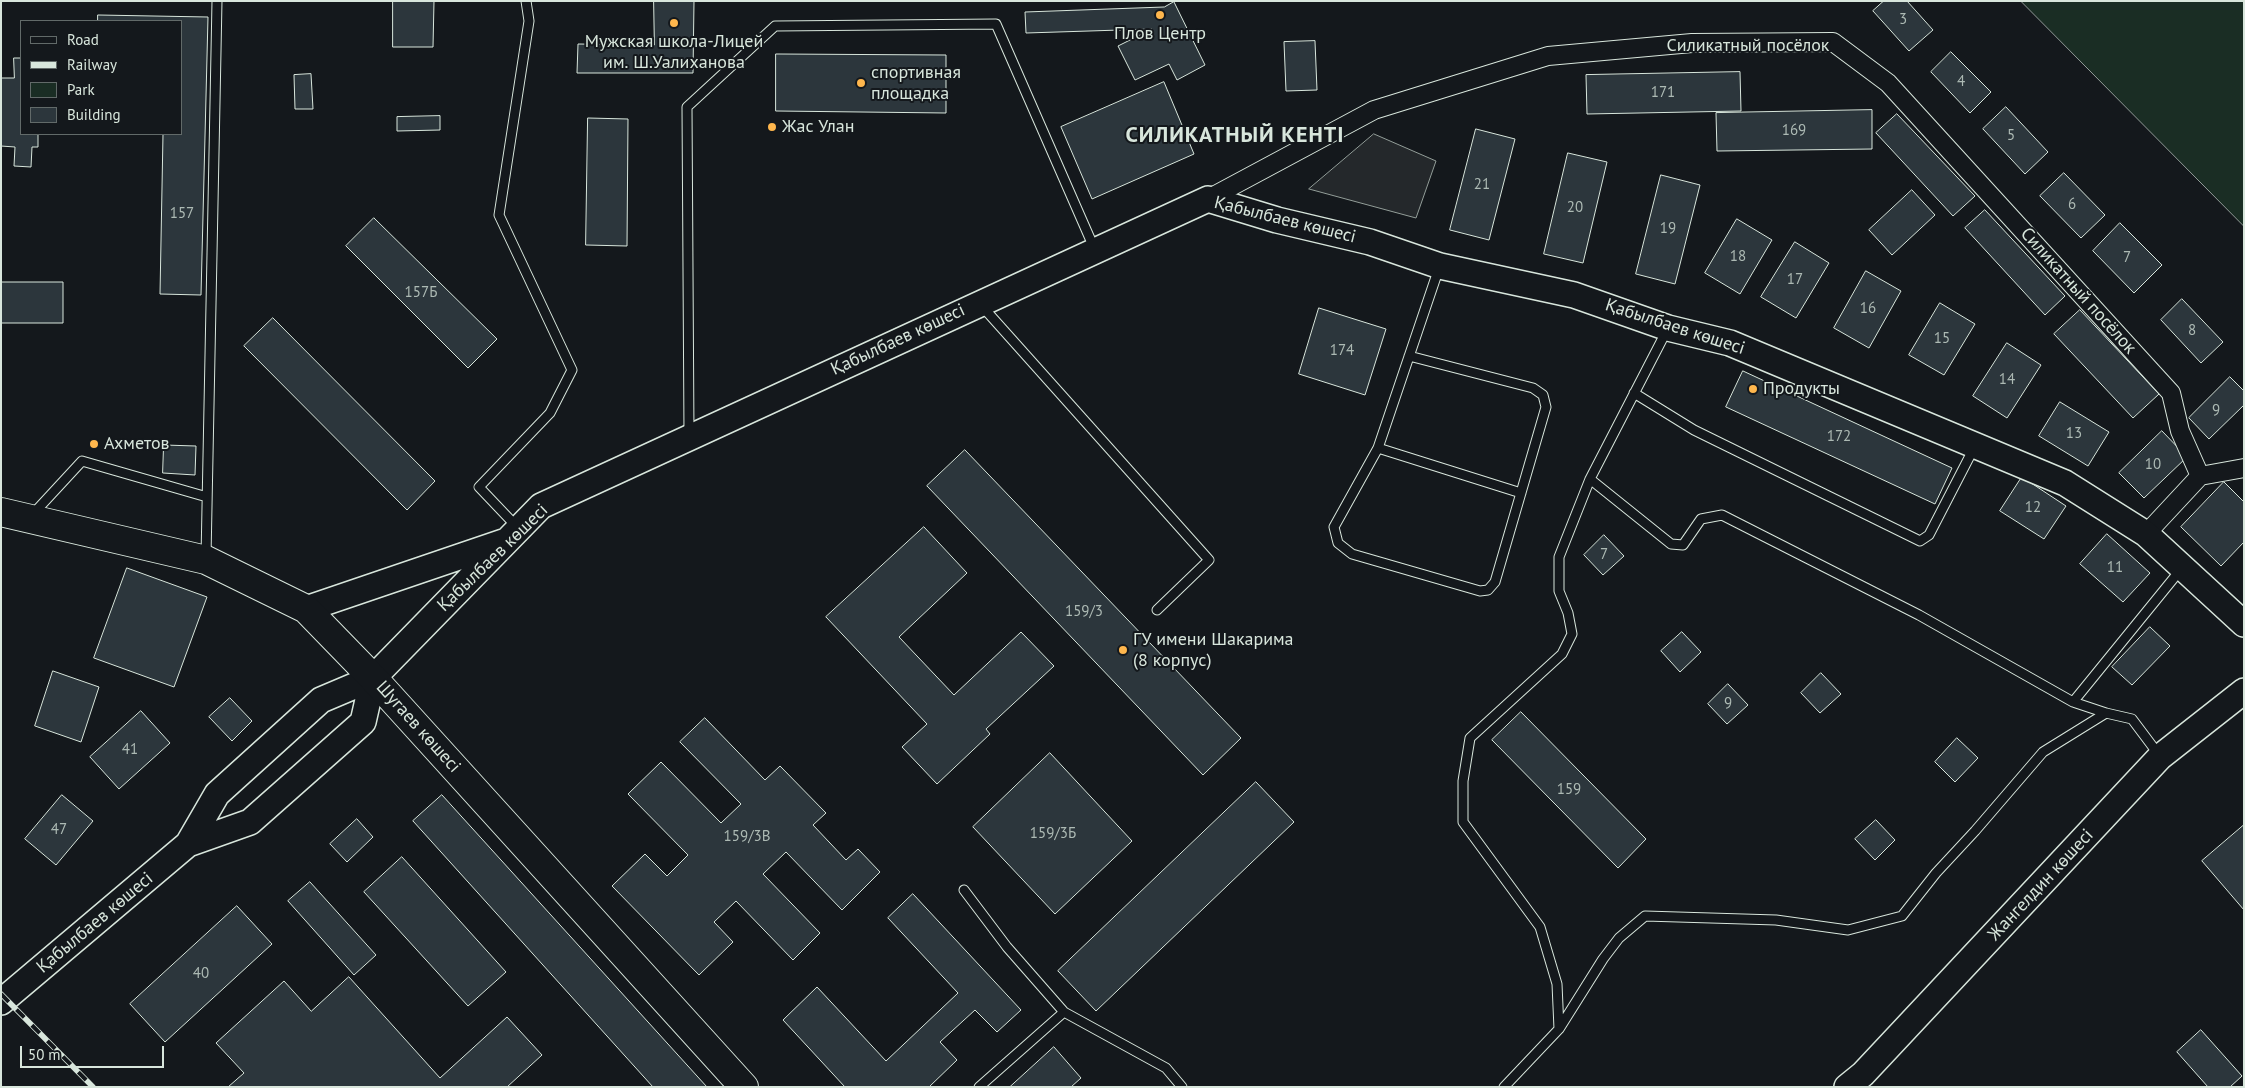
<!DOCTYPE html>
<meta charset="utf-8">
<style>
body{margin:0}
#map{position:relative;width:2245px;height:1088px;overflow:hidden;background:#14181c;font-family:"PT Sans",sans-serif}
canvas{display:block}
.frame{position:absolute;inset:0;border:2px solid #d8e6dc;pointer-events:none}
.legend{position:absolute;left:20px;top:20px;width:162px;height:115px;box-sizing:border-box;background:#14181c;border:1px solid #626a69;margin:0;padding:6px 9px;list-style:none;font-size:15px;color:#d8e6dc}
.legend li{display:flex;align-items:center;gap:10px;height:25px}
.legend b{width:25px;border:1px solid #626a69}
.scale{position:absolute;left:20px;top:1046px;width:144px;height:22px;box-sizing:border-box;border:2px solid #d8e6dc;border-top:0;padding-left:6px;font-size:15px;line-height:18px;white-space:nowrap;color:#d8e6dc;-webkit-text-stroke:4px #14181c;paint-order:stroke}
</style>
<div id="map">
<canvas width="2245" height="1088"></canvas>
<div class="frame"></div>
<ul class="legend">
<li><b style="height:6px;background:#14181c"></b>Road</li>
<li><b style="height:6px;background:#d8e6dc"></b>Railway</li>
<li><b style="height:14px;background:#1a2d24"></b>Park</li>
<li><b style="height:14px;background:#2c363c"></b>Building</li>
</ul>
<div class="scale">50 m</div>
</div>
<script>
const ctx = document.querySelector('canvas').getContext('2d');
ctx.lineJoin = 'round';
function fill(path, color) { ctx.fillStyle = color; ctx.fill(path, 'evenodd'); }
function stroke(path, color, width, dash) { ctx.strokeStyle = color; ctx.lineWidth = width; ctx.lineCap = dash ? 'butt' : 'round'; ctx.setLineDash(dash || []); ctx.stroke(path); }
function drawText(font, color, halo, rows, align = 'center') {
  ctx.font = font + ' "PT Sans",sans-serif'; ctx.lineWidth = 4; ctx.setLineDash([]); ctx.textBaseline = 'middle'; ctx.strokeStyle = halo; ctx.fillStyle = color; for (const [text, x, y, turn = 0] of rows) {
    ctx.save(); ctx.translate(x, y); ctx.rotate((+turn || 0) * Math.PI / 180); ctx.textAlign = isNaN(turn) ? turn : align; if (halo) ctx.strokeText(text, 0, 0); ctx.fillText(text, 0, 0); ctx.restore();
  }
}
const green = new Path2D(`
 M2021 1H2244V226Z`);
fill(green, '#1a2d24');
stroke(green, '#939e99', 1);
const parking = new Path2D(`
 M1374 134 1436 161 1416 218 1309 189Z`);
fill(parking, '#24282b');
stroke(parking, '#939e99', 1);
const building = new Path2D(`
 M393 1H434L433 47H393Z
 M654 1H694L693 73H577L578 44 654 45Z
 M1884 1H1907L1933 30 1909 51 1873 11Z
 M1174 2 1205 65 1177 80 1169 64 1135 80 1118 46 1152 29 1026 33 1025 12 1164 7Z
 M98 15 208 17 201 295 160 294 163 134H181V21H98Z
 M1315 41 1317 90 1286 91 1284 42Z
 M1951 52 1991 92 1970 113 1931 72Z
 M776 54 946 55V113L776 111Z
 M14 58H21V134H38V147H32L31 167 14 166 15 147 1 146V78H14Z
 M1740 72 1741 111 1587 114 1586 75Z
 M311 74 313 109H295L294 75Z
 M1164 82 1194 154 1092 199 1061 127Z
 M2006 107 2048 152 2025 174 1983 129Z
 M1872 110V149L1717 151 1716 113Z
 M1897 114 1975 196 1953 216 1876 133Z
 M440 116V130L397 131V117Z
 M588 118 628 119 627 246 586 245Z
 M1476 129 1515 139 1489 240 1450 230Z
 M1568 153 1607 162 1583 263 1544 254Z
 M2064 173 2105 215 2081 238 2040 196Z
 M1661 175 1700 185 1675 284 1636 274Z
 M1912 190 1935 215 1892 255 1869 230Z
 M1985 210 2065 296 2045 315 1965 228Z
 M374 218 497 339 468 368 346 246Z
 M1737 219 1772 240 1740 294 1705 273Z
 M2120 223 2162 265 2134 293 2093 251Z
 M1795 242 1829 263 1796 318 1761 297Z
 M1866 271 1901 291 1869 348 1834 328Z
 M1 282H63V323H1Z
 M2182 299 2223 342 2201 363 2161 320Z
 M1940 303 1975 324 1944 375 1909 355Z
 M1319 308 1386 329 1365 395 1299 374Z
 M2080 310 2159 394 2133 418 2054 334Z
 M273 318 435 481 407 510 244 346Z
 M2007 343 2041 365 2007 418 1973 396Z
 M1743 371 1952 468 1935 504 1726 407Z
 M2230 377 2244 391V405L2209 439 2189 418Z
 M2060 402 2109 432 2088 466 2039 436Z
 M2162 431 2187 457 2144 498 2119 473Z
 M164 445 196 446 195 475 163 473Z
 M965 450 1241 738 1203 775 927 486Z
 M2022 477 2066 506 2044 539 2000 511Z
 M2224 482 2244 502V542L2221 566 2181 527Z
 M924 527 967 573 899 637 954 695 1021 632 1054 666 986 729 990 734 937 784 902 747 927 724 826 617Z
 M2107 534 2150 573 2123 602 2080 564Z
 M1604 535 1624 556 1603 575 1584 555Z
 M127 568 207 597 174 687 94 658Z
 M2150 627 2170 646 2132 685 2112 667Z
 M1682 632 1701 652 1680 672 1661 651Z
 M53 671 99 687 81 742 35 726Z
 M1821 673 1841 694 1820 713 1801 693Z
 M1728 684 1748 705 1727 724 1708 704Z
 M230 698 252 721 232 741 209 717Z
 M141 711 170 743 119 789 90 757Z
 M1521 712 1646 839 1618 868 1492 740Z
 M705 718 765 780 780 766 826 813 813 825 846 860 858 849 880 872 842 910 786 852 763 874 820 933 793 960 736 901 714 922 733 942 699 975 612 886 645 854 667 876 688 855 628 794 661 762 721 823 741 804 680 742Z
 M1957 738 1978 758 1955 782 1935 762Z
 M1050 753 1132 841 1055 914 973 827Z
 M1256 782 1294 822 1096 1011 1058 971Z
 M62 795 93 821 56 865 25 839Z
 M442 795 707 1087H653L413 821Z
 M357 819 373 837 347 862 330 844Z
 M1876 820 1895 840 1875 860 1855 839Z
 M2244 825V910L2202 861Z
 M402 857 506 972 468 1006 364 892Z
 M310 882 376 955 354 975 288 901Z
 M913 894 1021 1010 997 1032 975 1010 940 1042 957 1060 929 1087H845L783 1020 817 987 886 1061 958 993 888 918Z
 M237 906 272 944 165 1042 130 1004Z
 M349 977 440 1078 507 1017 542 1055 507 1087H228L244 1073 216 1043 284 981 311 1011Z
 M2201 1030 2242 1076 2230 1087H2208L2177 1052Z
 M1054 1047 1081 1078 1071 1087H1010Z`);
fill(building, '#2c363c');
stroke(building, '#d8e6dc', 1);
const service = new Path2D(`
 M981 305 1209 560 1157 610
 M1409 356 1533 388 1543 395 1546 407 1495 582 1488 590 1480 591 1352 554 1338 543 1334 527 1378 448 1439 268
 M1634 393 1694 430 1920 541 1929 535 1975 446
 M689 434 687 107 775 26 996 24 1095 250
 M1378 448 1521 493
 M1590 479 1671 544 1683 545 1701 519 1722 515 1919 615 2073 702 2106 713
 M33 514 82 461 207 497
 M518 528 479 487 550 413 572 370 499 215 529 21 526 1
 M206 557 217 1
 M2073 702 2182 568
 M964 890 1007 947 1064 1012 1166 1068 1182 1087
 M1559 1029 1557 984 1540 927 1463 822V781L1470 738 1562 654 1572 634 1568 613 1559 591V557L1590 479 1667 330
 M979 1087 1064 1012
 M1504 1087 1559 1029 1603 959 1619 938 1645 916 1776 920 1848 930 1902 916 1936 873 1975 831 2043 752 2106 713 2132 719 2159 755`);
const minor = new Path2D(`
 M1208 199 1374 110 1548 56 1692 43 1833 42 1888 83 2171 393 2180 431 2200 476
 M2146 534 2200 476 2244 468`);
const secondary = new Path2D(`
 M306 609 503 542
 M188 844 250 822 363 722 373 678
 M1 1002 188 844 217 794 321 700 373 678 541 506 1208 199 1277 220 1370 242 1440 266 1574 295 1668 328 1730 343 2065 483 2146 534 2244 624
 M1847 1087 1863 1074 2160 757 2244 691`);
const trunk = new Path2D(`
 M1 512 206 560 306 609 373 678 744 1087`);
stroke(service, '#d8e6dc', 11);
stroke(minor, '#d8e6dc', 20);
stroke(secondary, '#d8e6dc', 28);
stroke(trunk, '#d8e6dc', 30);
stroke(service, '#14181c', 9);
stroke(minor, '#14181c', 18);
stroke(secondary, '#14181c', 25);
stroke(trunk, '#14181c', 28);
const rail = new Path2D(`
 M1 994 93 1087`);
stroke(rail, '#d8e6dc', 5.5);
stroke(rail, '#14181c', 4, [11]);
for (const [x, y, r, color] of [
 [1160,15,5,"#ffb74d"],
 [674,23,5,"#ffb74d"],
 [861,83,5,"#ffb74d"],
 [772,127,5,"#ffb74d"],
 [1753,389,5,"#ffb74d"],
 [94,444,5,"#ffb74d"],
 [1123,650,5,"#ffb74d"]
]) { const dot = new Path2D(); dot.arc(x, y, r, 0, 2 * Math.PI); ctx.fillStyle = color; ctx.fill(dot); stroke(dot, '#14181c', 2); }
drawText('15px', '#adbab4', null, [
 ["3",1903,20],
 ["4",1961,82],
 ["171",1663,93],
 ["169",1794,131],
 ["5",2011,136],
 ["21",1482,185],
 ["6",2072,205],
 ["20",1575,208],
 ["157",182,214],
 ["19",1668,229],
 ["18",1738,257],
 ["7",2127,258],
 ["17",1795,280],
 ["157Б",421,293],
 ["16",1868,309],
 ["8",2192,331],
 ["15",1942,339],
 ["174",1342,351],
 ["14",2007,380],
 ["9",2216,411],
 ["13",2074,434],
 ["172",1839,437],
 ["10",2153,465],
 ["12",2033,508],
 ["7",1604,555],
 ["11",2115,568],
 ["159/3",1084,612],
 ["9",1728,704],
 ["41",130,750],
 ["159",1569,790],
 ["47",59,830],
 ["159/3Б",1053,834],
 ["159/3В",747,837],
 ["40",201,974]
]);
drawText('18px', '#d8e6dc', '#14181c', [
 ["Плов Центр",1160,34,"center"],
 ["Мужская школа-Лицей",674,42,"center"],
 ["им. Ш.Уалиханова",674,63,"center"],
 ["спортивная",871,73],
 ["площадка",871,94],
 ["Жас Улан",782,127],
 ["Продукты",1763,389],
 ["Ахметов",104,444],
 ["ГУ имени Шакарима",1133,640],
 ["(8 корпус)",1133,661]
], 'left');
drawText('18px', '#d8e6dc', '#14181c', [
 ["Силикатный посёлок",1748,46],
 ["Қабылбаев көшесі",1285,220,14],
 ["Силикатный посёлок",2078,291,48],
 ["Қабылбаев көшесі",1675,327,18],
 ["Қабылбаев көшесі",898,340,-25],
 ["Қабылбаев көшесі",493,558,-44],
 ["Шугаев көшесі",418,727,48],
 ["Жангелдин көшесі",2041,885,-47],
 ["Қабылбаев көшесі",95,923,-40]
]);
ctx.letterSpacing = '1px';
drawText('bold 22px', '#d8e6dc', '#14181c', [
 ["СИЛИКАТНЫЙ КЕНТІ",1235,136]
]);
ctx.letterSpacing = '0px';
</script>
